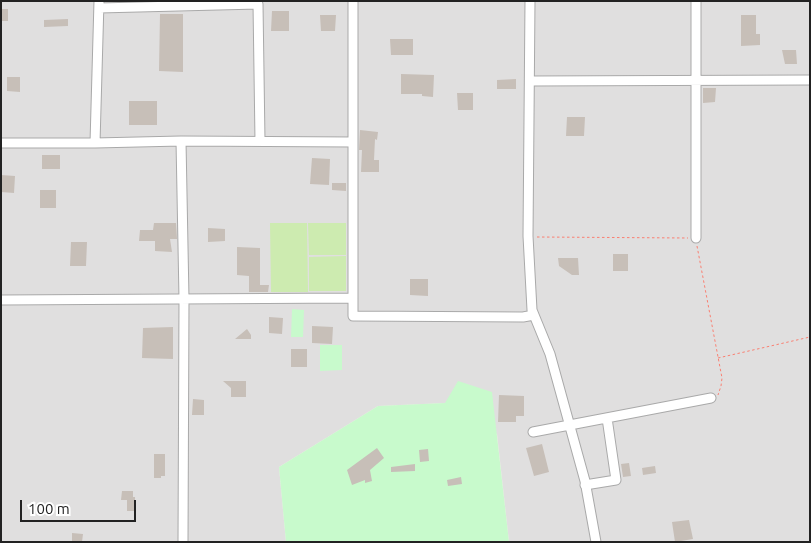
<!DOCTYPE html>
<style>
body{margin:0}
#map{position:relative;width:811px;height:543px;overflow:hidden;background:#f2efe9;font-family:Ubuntu,sans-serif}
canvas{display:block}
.frame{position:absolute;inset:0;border:2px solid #222;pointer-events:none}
.scale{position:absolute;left:20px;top:500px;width:116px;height:22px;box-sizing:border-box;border:2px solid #222;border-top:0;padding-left:6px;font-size:15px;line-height:18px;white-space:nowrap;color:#222;-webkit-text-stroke:4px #fff;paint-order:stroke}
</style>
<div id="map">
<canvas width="811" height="543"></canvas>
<div class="frame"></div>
<div class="scale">100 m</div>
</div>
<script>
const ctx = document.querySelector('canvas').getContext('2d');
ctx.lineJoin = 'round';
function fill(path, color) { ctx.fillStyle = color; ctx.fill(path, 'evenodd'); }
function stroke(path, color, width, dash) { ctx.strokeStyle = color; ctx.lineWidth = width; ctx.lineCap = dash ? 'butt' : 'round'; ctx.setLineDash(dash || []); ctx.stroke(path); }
fill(new Path2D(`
 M1 1H810V542H509L497 434 446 403 378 406 279 467 286 542H1Z`), '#e0dfdf');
fill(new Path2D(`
 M270 223H307L308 292H271Z
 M308 223H346V255H309Z
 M346 256V291H309V257Z`), '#cdebb0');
fill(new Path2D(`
 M292 309 304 310 303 337H291Z
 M320 345H342V370L320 371Z
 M458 381 492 392 509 542H286L279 467 378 406 445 403Z`), '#c8facc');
fill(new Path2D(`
 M1 9H8V21H1Z
 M272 11H289V31H271Z
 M160 14H183V72L159 71Z
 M320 15H336L335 31H321Z
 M741 15H756V34H760V45L741 46Z
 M68 19V26L44 27V20Z
 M390 39H413V55H391Z
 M782 50H796L797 64H785Z
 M401 74 434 75 433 97 422 96V94H401Z
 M7 77H20V92L7 91Z
 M516 79V89H497V80Z
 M703 88H716L715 102 703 103Z
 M457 93H473V110H458Z
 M129 101H157V125H129Z
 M567 117H585L584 136H566Z
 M360 130 378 132 377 140 375 139 374 160H379V172H361L362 150H359Z
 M42 155H60V169H42Z
 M312 158 330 159 329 185 310 184Z
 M1 175 15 176 14 193 1 192Z
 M332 183H346V191L332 190Z
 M40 190H56V208H40Z
 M154 223H176L177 239H170L172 252 155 251V241H139L140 230H153Z
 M208 228 225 229V241L208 242Z
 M71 242H87L86 266H70Z
 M237 247 260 248V285H269L268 292H249V276L237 275Z
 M613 254H628V271H613Z
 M558 258H578L579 275H572L559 266Z
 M410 279H428V296L410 295Z
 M269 317 283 318 282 334 269 333Z
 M312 326 333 327 332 344 312 343Z
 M173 327V359L142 358 143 328Z
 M247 329 251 335V339H235Z
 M291 349H307V367H291Z
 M223 381H246V397H231V388Z
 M499 395 524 396V416H516V422H498Z
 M193 399 204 400V415H192Z
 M542 444 549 472 534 476 526 448Z
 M377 448 384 458 370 470 372 481 365 483V480L352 485 347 470Z
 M428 449 429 461 420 462 419 450Z
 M154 454H165V476H161V478H154Z
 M629 463 631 476 623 477 621 464Z
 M415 464V471L391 472V467Z
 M655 466 656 473 643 475 642 468Z
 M461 477 462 484 448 486 447 480Z
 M122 491H133V497H135V511H127V500H121Z
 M689 520 693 539 675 542 672 522Z
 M72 533 83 534 82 542H72Z`), '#c7bfb8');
const minor = new Path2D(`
 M99 1 95 143 181 141 353 142
 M353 1V316L523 317 534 315
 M530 1 528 236 532 310 550 354 585 481 596 542
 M696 1V238
 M99 8 258 4 260 141
 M530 81 810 80
 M181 141 184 299 183 542
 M1 143H95
 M1 300 353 298
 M533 432 711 398
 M585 485 616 480 607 418`);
stroke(minor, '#a9a9a9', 11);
stroke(new Path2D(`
 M537 237 688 238
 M697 246 722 378 721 386 718 395
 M718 358 810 337`), '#fa8072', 1, [2.5, 2.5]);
stroke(minor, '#fff', 9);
</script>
